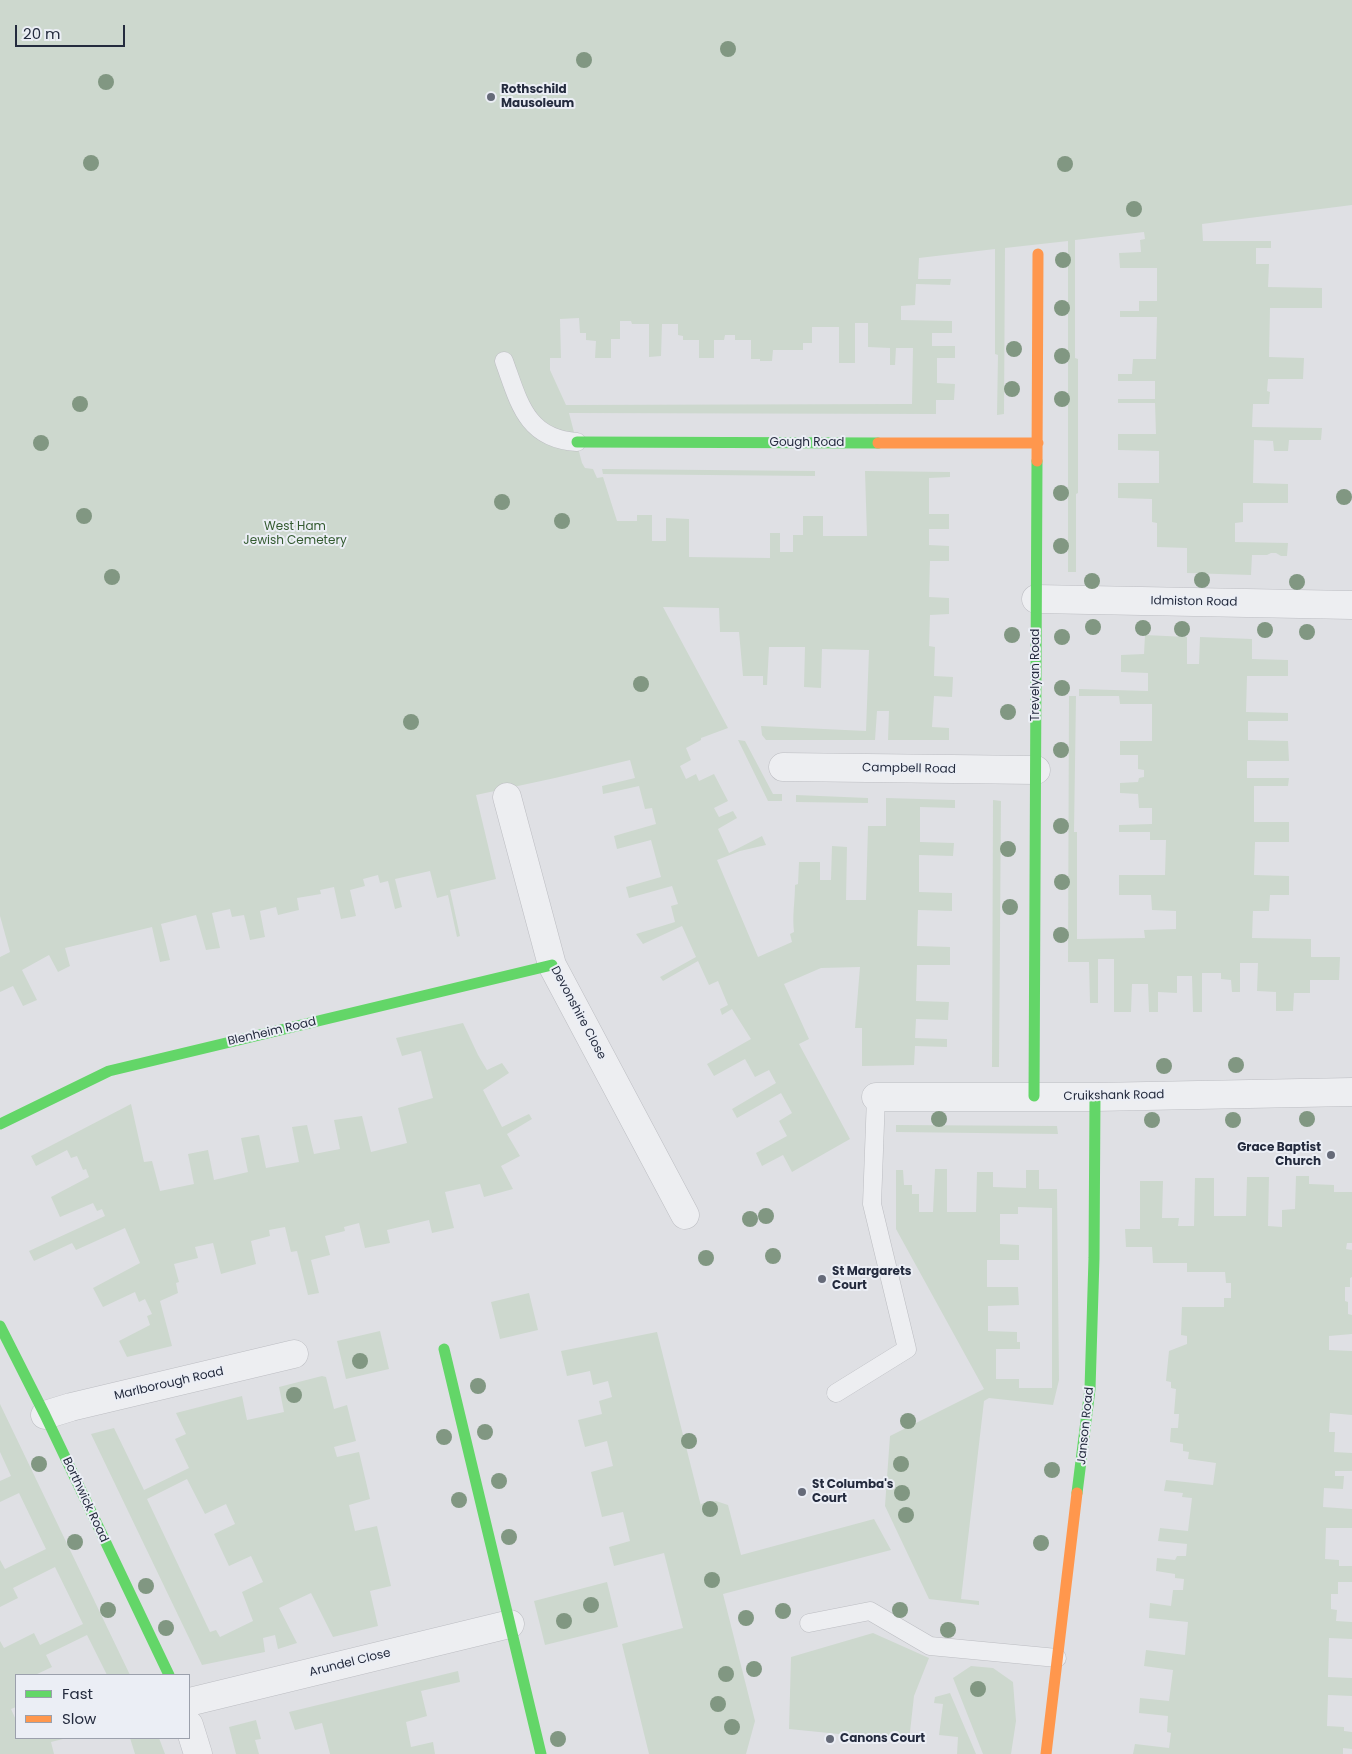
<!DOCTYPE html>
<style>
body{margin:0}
#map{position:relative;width:1352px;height:1754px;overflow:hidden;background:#dfe0e4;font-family:Poppins,sans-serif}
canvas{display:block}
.legend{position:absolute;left:15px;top:1674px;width:175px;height:65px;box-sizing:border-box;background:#ebeef5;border:1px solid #9ba0ac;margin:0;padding:6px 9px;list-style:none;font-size:15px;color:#242b3e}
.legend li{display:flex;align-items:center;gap:10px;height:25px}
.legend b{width:25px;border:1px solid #9ba0ac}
.scale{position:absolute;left:15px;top:25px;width:110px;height:22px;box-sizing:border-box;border:2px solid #242b3e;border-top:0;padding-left:6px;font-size:15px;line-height:18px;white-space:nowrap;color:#242b3e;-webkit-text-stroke:4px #ebeef5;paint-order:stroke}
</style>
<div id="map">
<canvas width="1352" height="1754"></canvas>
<ul class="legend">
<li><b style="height:6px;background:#63d668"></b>Fast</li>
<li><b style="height:6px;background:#ff974d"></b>Slow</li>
</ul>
<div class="scale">20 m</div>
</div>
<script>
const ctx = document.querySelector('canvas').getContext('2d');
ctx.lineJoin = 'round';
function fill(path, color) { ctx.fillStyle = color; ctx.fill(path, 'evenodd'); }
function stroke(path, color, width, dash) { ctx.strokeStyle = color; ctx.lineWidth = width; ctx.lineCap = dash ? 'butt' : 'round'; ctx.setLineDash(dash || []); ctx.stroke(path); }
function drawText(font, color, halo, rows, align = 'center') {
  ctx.font = font + ' Poppins,sans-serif'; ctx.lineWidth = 4; ctx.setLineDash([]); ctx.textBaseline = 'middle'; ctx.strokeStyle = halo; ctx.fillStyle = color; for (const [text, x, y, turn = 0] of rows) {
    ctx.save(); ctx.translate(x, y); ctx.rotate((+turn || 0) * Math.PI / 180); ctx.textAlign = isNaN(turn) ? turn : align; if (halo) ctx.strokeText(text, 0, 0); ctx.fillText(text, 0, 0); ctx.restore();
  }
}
fill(new Path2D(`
 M0 0H1352V205L1202 224 1203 241H1271V248H1256V264H1269L1268 287 1322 288V308H1270L1269 357 1304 358 1303 379H1268L1267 391 1270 392 1269 404H1253L1252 427 1322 428 1321 440H1289L1288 451H1274L1273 441 1254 440 1253 483 1288 484V503H1243V522L1235 523V542L1288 543 1287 556H1281L1276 553H1271L1267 555H1252L1251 575 1187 573V548L1157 547V523L1152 522V499L1118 498V483H1159V451L1118 450V434H1156L1155 403H1118V399H1155V381H1118V374H1132L1133 359H1156L1157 317H1120V311H1139V301H1157V268H1120L1119 253 1141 252 1140 240 1145 239 1144 232 1075 240V358L1078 359V493L1076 494V572H1068V241L1005 248 1004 414 997 415 998 355 995 354V249L919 258 918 279H951L950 285 916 284 915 305 901 306V320L952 321V333H932V346H955V358H937V383L955 384 954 400H936V414L569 413 582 463 585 468 593 469 597 478 603 477 617 521H637V515H652V541H666V518L689 519V557L770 558V533H780V552H793V535H803V516H823V536H867L865 471 950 472V477L929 478V514H949V529H929V545L949 546V561H930L929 597 949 598V614L930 615 929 646 935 647 934 676 953 677 952 697 934 696 932 727 949 728V740H888L889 711H877L875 740H766L762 735 761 726 866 731 869 650 822 649 821 688 804 687 805 647H769L767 685H763V676H743L739 632H720L719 608 663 607 728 728 701 738V740L686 748 691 760 680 766 686 779 696 774 699 781 714 774 728 801 714 808 719 817 733 811 737 818 718 829 729 853 762 836 766 845 740 851 717 860 758 957 792 942 790 934 794 932C792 916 795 901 795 885L798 884 799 862H820V880H831L832 846 847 847 846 900H866L868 826H886V798L955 800V808L920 807V842L954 843 953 856 919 855V892L952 893V911L918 910 917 946 950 947V965H917L916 1001 949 1002 948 1020 916 1019 915 1038 947 1039V1047L915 1046 914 1065 862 1066V1028H855L860 967 821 968 784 984 809 1039 799 1044 850 1139 792 1172 783 1155 762 1166 756 1153 787 1136 779 1121 792 1113 781 1093 737 1118 732 1109 776 1083 769 1070 755 1077 745 1059 714 1076 707 1064 751 1039 732 1009 722 1015 720 1009 728 1005 718 981 709 985 698 961 663 981 660 977 696 957 682 926 643 944 636 934 675 922 671 906 678 904 672 886 629 898 626 887 661 877 651 840 617 849 614 836 656 824 652 808 645 809 639 786 603 794 602 786 635 778 630 760 555 778 476 795 496 879 450 890 460 936 457 937 448 895 437 898 430 871 395 879 402 907 395 909 388 881 380 883 378 875 363 879 365 886 350 890 356 916 341 919 334 887 320 890 321 894 297 898 299 910 278 915 276 907 260 911 265 937 250 940 244 915 232 917 230 909 212 913 220 948 206 950 196 915 161 924 170 960 160 962 152 927 65 948 70 966 58 972 49 955 22 970 37 1000 23 1006 13 986 0 992V957L10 952 0 916ZM579 318 580 333H586V340L596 341 595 358H611V339H620V321H631L632 324H649V357L661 356 662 324H678V335L683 336V340H699V358H714V340H724L725 335H735V340H751V359H760V361H772L773 350H803V343H812V327H839V363H855V323H868V347L890 348V365H895L896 348H913L912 404 566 405 550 370V358H561L560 319Z
 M602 469 815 471V476L603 474Z
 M1145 635 1187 637V664H1199L1200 637 1252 639V659L1288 660V676H1247L1246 712 1288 713V721H1248V740L1288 741 1289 761H1247V778H1289L1288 786H1254V822H1289V842H1255L1254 875 1289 876V895H1270L1269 911H1253L1252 938 1311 939V957H1340L1339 980H1310V993H1294L1293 1011H1276V992L1257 991 1258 963H1240V992H1232L1231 980 1221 979V973H1202V1012H1193L1192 976H1177V993L1158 992V1012H1149L1148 984H1132L1131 1012H1114V959H1098V1003H1090L1089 962H1068L1069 696H1076L1074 832H1077V939L1145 938 1144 930 1176 929V911L1152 910 1151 895H1119V875H1165L1166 840H1150V832H1119V825L1152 824V808H1139L1138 794 1120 793V783L1138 782 1139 778 1144 777V770L1138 769V755H1120V741H1152V704H1120L1119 696H1079V689L1148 691V673L1121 672V655L1144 654Z
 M738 740 745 741 773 794H782V801H768Z
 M796 795 868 798V803L796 802Z
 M993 800 1001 801 999 1067H992Z
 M463 1023 478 1055 487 1070 502 1063 509 1073 483 1090 502 1127 529 1114 532 1119 507 1134 520 1156 501 1166 513 1189 484 1197 480 1184 445 1192 454 1228 432 1233 429 1220 387 1230 390 1243 365 1248 359 1223 344 1227 345 1231 325 1236 330 1255 311 1260 319 1293 308 1295 297 1251 291 1252 285 1227 269 1230 270 1236 251 1241 256 1264 221 1274 213 1243 195 1247 198 1258 174 1264 179 1282 176 1283 178 1293 160 1301 172 1346 127 1357 119 1341 150 1325 147 1316 152 1314 145 1299 139 1302 135 1292 103 1307 93 1288 140 1263 125 1228 76 1250 72 1243 34 1261 29 1251 105 1216 102 1209 97 1211 93 1203 60 1217 51 1197 89 1177 86 1169 83 1170 77 1156 71 1158 67 1150 36 1166 31 1156 131 1104 144 1162 152 1161 160 1191 194 1184 188 1154 208 1150 214 1180 248 1172 241 1138 259 1135 266 1168 299 1162 292 1127 307 1125 314 1154 340 1149 334 1120 362 1116 371 1152 407 1143 398 1108 433 1098 421 1051 402 1056 396 1038Z
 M896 1125 1057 1126 1058 1134 896 1132Z
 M935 1169H947V1212H976L977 1172H993V1187L1026 1188V1170H1039V1189H1057L1059 1380 1053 1405 989 1398 984 1401 961 1599 979 1601V1605L929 1599 885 1506 890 1436 984 1389 896 1229V1170H903L904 1185H912V1194H919V1212H933ZM1018 1207 1052 1208V1388H1019V1379H996V1349H1020V1342H1017V1332L988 1331V1306L1019 1305 1018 1287H987V1260H1019V1245L1000 1244V1214H1018Z
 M1296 1176H1309V1184L1334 1185V1192H1352V1243H1347L1346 1249 1352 1250V1277L1350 1278V1287H1345V1301L1348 1302V1314L1352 1315V1334L1329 1336V1350L1352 1351V1415L1330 1413 1329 1432H1335L1334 1452 1352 1453V1471H1335V1476H1344L1343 1489 1324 1488 1323 1507 1352 1509V1528H1326L1325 1559 1339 1560V1566H1352V1582H1338V1594H1331V1609L1337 1610 1336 1621 1352 1622V1639L1329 1638 1328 1677 1352 1678V1696L1328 1695 1327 1726 1344 1727V1731L1352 1732V1749L1343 1748V1754H1133L1135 1744 1169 1748 1171 1733 1167 1732 1168 1716 1139 1713 1140 1698 1169 1701 1173 1670 1144 1666 1146 1650 1185 1655 1188 1622 1149 1618 1150 1603 1171 1606 1173 1590H1183L1184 1579 1175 1578V1574L1156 1571 1157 1558 1175 1560 1177 1556H1186L1187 1544 1158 1541 1160 1528 1188 1531 1192 1498 1182 1497 1183 1493 1164 1491 1166 1480 1213 1485 1216 1463 1188 1459 1189 1452 1183 1451V1444L1170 1442 1171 1428H1178L1179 1414H1174L1176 1389 1171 1388V1382L1166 1381 1169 1351 1187 1344V1336L1181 1335 1182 1307H1224V1298H1231V1283H1226L1225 1272H1187V1263H1153L1152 1247H1126L1125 1229H1140V1181H1163L1162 1218H1179L1178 1226H1194L1195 1178H1214V1216H1246L1247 1177H1269L1268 1226 1282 1227V1210L1295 1209Z
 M529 1293 538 1330 500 1339 491 1302Z
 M380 1331 389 1369 346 1379 337 1341Z
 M657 1332 703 1514 701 1504 716 1501 728 1505 741 1555 874 1519 891 1550 723 1594 755 1721 746 1754H649L622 1644 683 1628 664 1553 614 1566 609 1547 630 1541 623 1512 602 1517 591 1472 613 1466 607 1441 585 1447 578 1420 602 1414 599 1401 612 1397 608 1381 593 1385 590 1371 567 1376 561 1351Z
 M322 1376 326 1377 334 1409 347 1405 356 1441 334 1447 337 1457 359 1452 370 1499 349 1505 355 1531 377 1526 391 1586 370 1591 378 1626 333 1637 311 1593 279 1608 297 1643 278 1649 275 1635 263 1638 265 1652 202 1665 91 1434 114 1428 144 1490 189 1468 175 1439 186 1434 176 1413 242 1396 247 1420 284 1412 279 1387ZM187 1479 205 1514 226 1504 235 1524 214 1534 229 1566 251 1556 263 1582 242 1592 253 1621 220 1637 216 1630 210 1632 147 1499Z
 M0 1404 130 1675H107L87 1635 46 1655 52 1667 35 1675H16V1707L11 1709 16 1720V1738H67L51 1742 54 1754H0V1641L4 1648 34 1633 40 1645 83 1624 55 1567 13 1588 18 1598 0 1607V1560L5 1569 46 1549 19 1493 0 1502V1481L11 1476 0 1452Z
 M607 1582 618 1627 545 1645 534 1601Z
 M873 1633 929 1658 914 1696 909 1741 789 1729 791 1657Z
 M971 1666 993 1668 1013 1682 1016 1721 1011 1754H983L953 1678Z
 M458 1671 460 1682 421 1691 427 1716 406 1722 411 1747 433 1742 435 1754H330L322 1723 295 1730 289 1712Z
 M950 1693 976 1754H957L958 1737 939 1735 943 1704 934 1703 935 1697Z
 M256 1720 261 1739 255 1740 259 1754H236L229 1727Z
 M130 1738H159L165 1754H135Z`), '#cdd8ce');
const lane = new Path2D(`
 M504 361C519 402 526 439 577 442
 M836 1393 907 1349 872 1204 876 1097
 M809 1623 870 1611 930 1646 1057 1658`);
const street = new Path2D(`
 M1036 599 1352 605
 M783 767 1036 770
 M507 797 552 965 685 1215
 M876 1097H1095L1352 1092
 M45 1415 71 1407 294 1354
 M189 1702 510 1624
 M189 1725 198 1754`);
stroke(lane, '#bcbdc2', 19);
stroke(street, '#bcbdc2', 29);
stroke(lane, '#edeef1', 18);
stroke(street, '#edeef1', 28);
stroke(new Path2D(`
 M577 442 878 443
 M1034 1096 1037 461
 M0 1124 109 1071 552 965
 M0 1326 45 1415 169 1675
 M444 1349 541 1754
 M1077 1493 1090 1389 1094 1258 1095 1097`), '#63d668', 11);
stroke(new Path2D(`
 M878 443H1038
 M1037 461 1038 254
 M1046 1754 1077 1493`), '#ff974d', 11);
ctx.fillStyle = '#819782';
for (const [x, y] of [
 [728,49],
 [584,60],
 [106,82],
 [91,163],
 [1065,164],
 [1134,209],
 [1063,260],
 [1062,308],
 [1014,349],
 [1062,356],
 [1012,389],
 [1062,399],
 [80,404],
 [41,443],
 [1061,493],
 [1344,497],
 [502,502],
 [84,516],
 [562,521],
 [1061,546],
 [112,577],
 [1202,580],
 [1092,581],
 [1297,582],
 [1093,627],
 [1143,628],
 [1182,629],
 [1265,630],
 [1307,632],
 [1012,635],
 [1062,637],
 [641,684],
 [1062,688],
 [1008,712],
 [411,722],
 [1061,750],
 [1061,826],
 [1008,849],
 [1062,882],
 [1010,907],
 [1061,935],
 [1236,1065],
 [1164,1066],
 [939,1119],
 [1307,1119],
 [1152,1120],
 [1233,1120],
 [766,1216],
 [750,1219],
 [773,1256],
 [706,1258],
 [360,1361],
 [478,1386],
 [294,1395],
 [908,1421],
 [485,1432],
 [444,1437],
 [689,1441],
 [39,1464],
 [901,1464],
 [1052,1470],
 [499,1481],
 [902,1493],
 [459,1500],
 [710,1509],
 [906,1515],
 [509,1537],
 [75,1542],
 [1041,1543],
 [712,1580],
 [146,1586],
 [591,1605],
 [108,1610],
 [900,1610],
 [783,1611],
 [746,1618],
 [564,1621],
 [166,1628],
 [948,1630],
 [754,1669],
 [726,1674],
 [978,1689],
 [718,1704],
 [732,1727],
 [558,1739]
]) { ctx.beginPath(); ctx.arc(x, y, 8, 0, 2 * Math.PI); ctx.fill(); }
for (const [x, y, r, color] of [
 [491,97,5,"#656a78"],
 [1331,1155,5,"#656a78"],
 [822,1279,5,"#656a78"],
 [802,1492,5,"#656a78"],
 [830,1739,5,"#656a78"]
]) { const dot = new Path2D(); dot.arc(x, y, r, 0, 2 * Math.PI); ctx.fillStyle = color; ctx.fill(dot); stroke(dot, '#ebeef5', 2); }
drawText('bold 12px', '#242b3e', '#ebeef5', [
 ["Rothschild",501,90],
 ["Mausoleum",501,104],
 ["Grace Baptist",1321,1148,"right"],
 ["Church",1321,1162,"right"],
 ["St Margarets",832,1272],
 ["Court",832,1286],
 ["St Columba's",812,1485],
 ["Court",812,1499],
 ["Canons Court",840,1739]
], 'left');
drawText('12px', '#242b3e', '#ebeef5', [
 ["Gough Road",807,443],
 ["Idmiston Road",1194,602,1],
 ["Trevelyan Road",1036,675,-90],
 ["Campbell Road",909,769,1],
 ["Devonshire Close",578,1013,62],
 ["Blenheim Road",272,1032,-13],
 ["Cruikshank Road",1114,1096,-1],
 ["Marlborough Road",169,1384,-13],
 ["Janson Road",1086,1426,-84],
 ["Borthwick Road",85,1500,65],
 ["Arundel Close",350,1663,-14]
]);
drawText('12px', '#345b31', '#ebeef5', [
 ["West Ham",295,527],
 ["Jewish Cemetery",295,541]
]);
</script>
